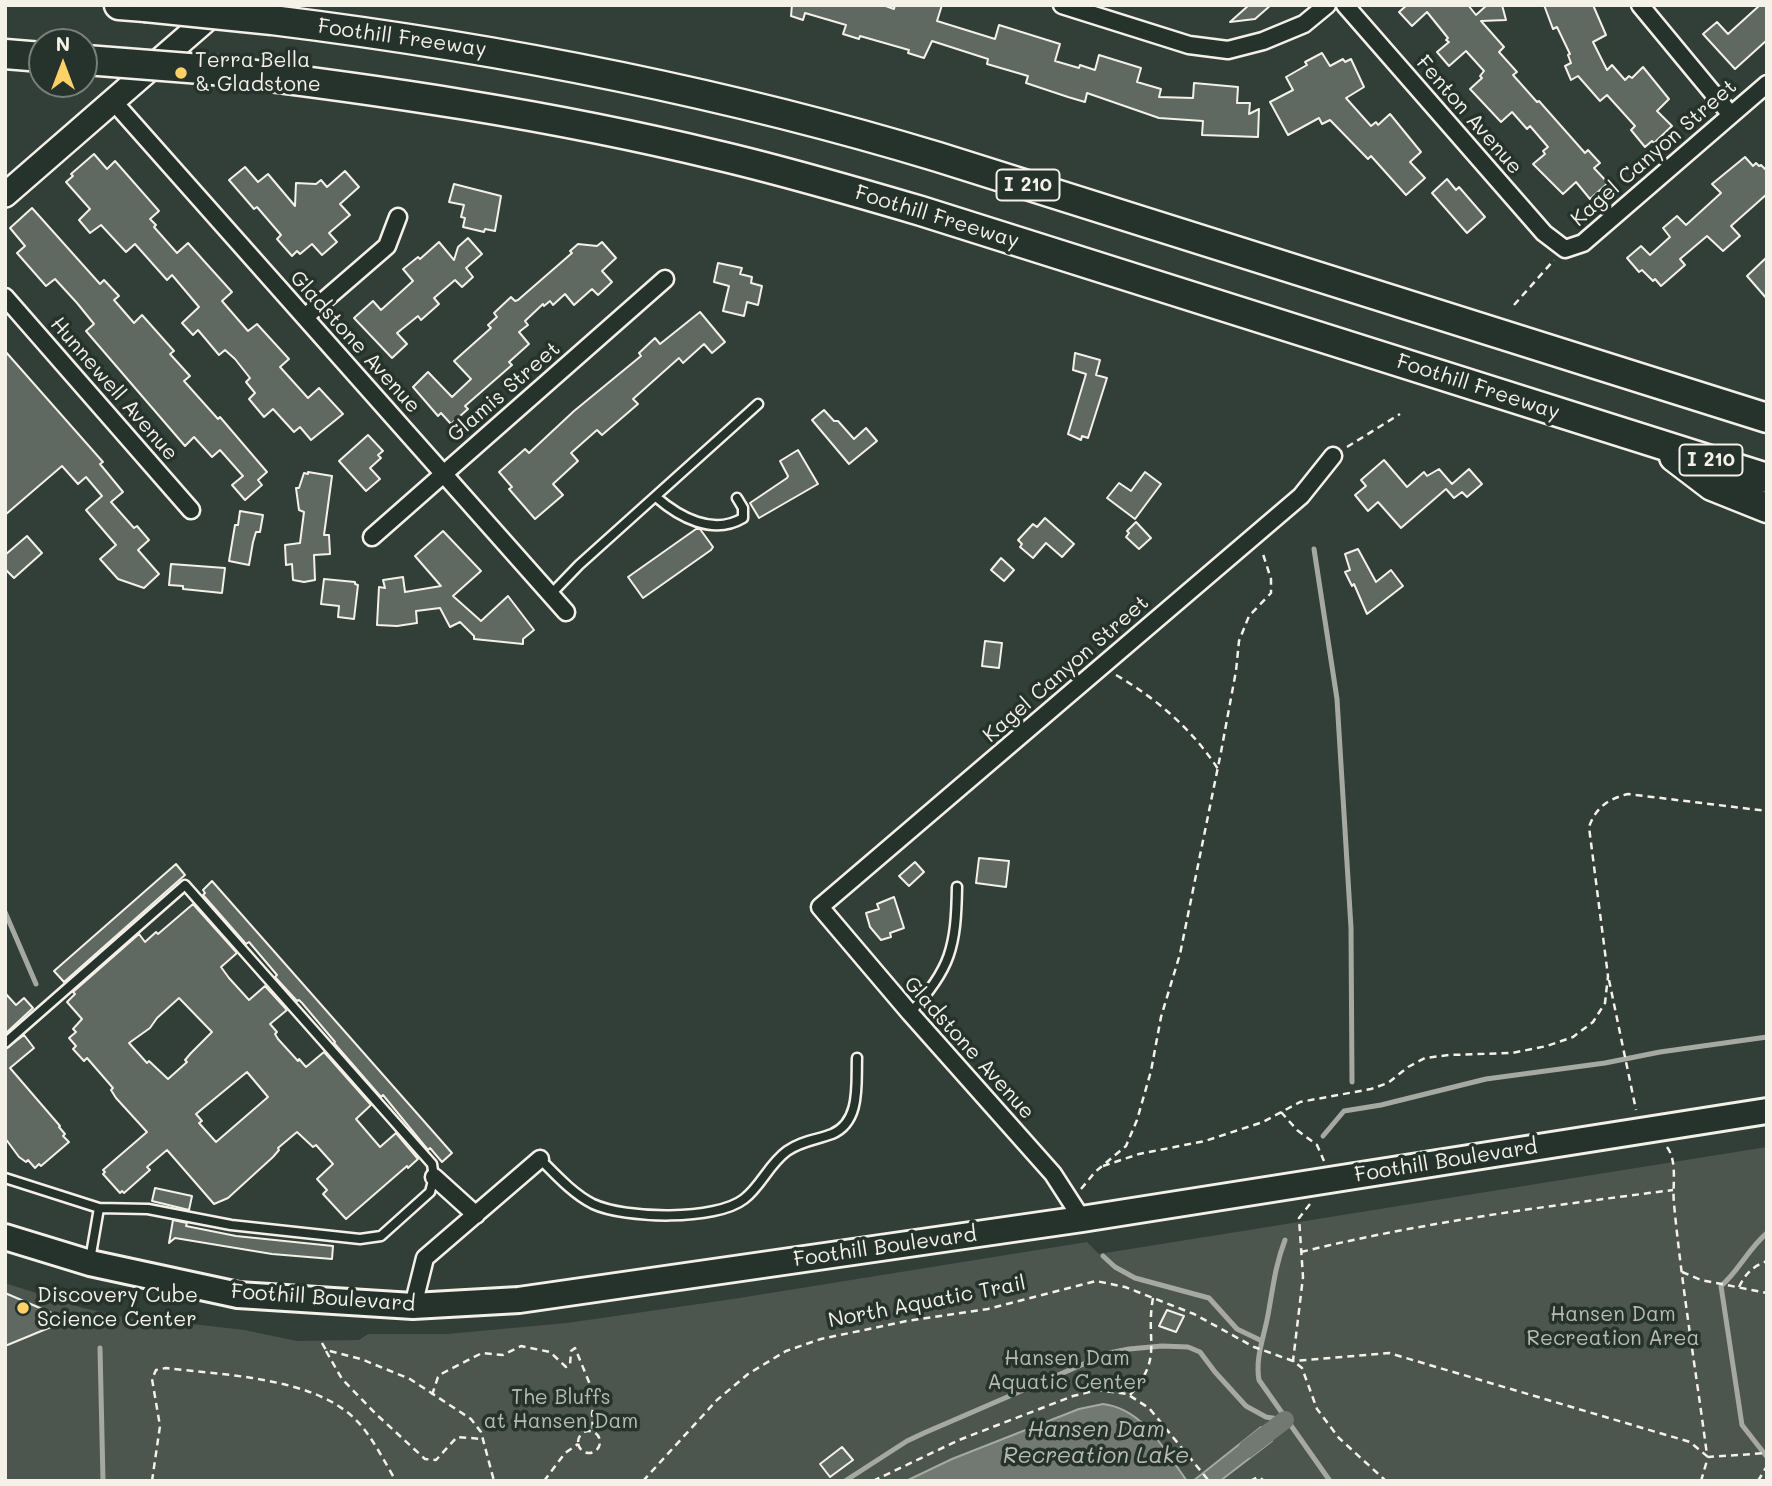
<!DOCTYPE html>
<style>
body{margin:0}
#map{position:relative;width:1772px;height:1486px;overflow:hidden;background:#323e38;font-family:Mali,sans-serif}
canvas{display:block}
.frame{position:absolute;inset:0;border:7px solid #f4f1e8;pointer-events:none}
.north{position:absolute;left:28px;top:28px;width:70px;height:70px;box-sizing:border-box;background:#26332d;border:2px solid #787f78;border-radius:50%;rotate:0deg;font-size:19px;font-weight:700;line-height:28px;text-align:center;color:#f4f1e8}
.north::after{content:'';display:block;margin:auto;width:24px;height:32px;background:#ffd166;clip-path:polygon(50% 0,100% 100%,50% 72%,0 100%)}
</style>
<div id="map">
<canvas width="1772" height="1486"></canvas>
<div class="frame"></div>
<div class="north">N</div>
</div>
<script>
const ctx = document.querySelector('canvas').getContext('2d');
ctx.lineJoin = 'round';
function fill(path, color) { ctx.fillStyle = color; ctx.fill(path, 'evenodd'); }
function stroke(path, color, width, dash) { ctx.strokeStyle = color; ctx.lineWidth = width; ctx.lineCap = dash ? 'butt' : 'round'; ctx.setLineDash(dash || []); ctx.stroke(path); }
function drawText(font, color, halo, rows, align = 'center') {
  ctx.font = font + ' Mali,sans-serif'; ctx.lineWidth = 7; ctx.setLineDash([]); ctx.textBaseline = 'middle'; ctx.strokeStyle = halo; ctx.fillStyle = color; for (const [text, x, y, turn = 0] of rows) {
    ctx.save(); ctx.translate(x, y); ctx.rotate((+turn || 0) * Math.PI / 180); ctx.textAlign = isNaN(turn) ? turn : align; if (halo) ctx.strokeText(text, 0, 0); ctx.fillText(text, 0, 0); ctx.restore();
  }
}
fill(new Path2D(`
 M1767 1147V1481H5V1283L83 1308 151 1323 162 1325 183 1323 244 1330 297 1341 359 1340 368 1334H447L567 1323 733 1299 1087 1242 1099 1254Z`), '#4c564f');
const water = new Path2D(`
 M1103 1404C1144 1409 1165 1451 1187 1481H906L952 1459 1079 1409Z
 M1261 1427 1272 1441 1220 1481H1193Z`);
fill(water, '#727972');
stroke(water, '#a6a9a1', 2);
stroke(new Path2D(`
 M1314 549 1337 699 1351 928 1352 1082
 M5 912 36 984
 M1323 1136 1344 1111 1381 1105 1486 1079 1605 1063 1660 1052 1767 1037
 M1767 1233C1748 1249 1738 1272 1721 1286L1742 1425 1767 1457
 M1285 1240C1275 1266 1273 1288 1268 1315 1264 1337 1255 1358 1259 1380L1330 1481
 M1103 1256 1115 1267 1135 1278 1209 1298 1237 1329 1262 1341
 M100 1348 103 1481
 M845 1481 907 1441 924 1433 1109 1353 1129 1349 1162 1346 1188 1347 1200 1352 1215 1372 1246 1406 1266 1417 1285 1420`), '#a6a9a1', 5);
stroke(new Path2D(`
 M1247 1449 1285 1420`), '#727972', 18);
const building = new Path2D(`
 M792 5H883L894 9 895 5H942L937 21 995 39 999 25 1060 44 1055 61 1079 68 1080 65 1095 70 1099 55 1141 68 1137 82 1161 89 1159 97 1193 98 1194 83 1238 87 1237 103H1250L1249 114 1259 109 1258 137 1202 135 1203 121 1159 118 1087 93 1085 102 1068 97 1026 83 1028 76 987 64 988 59 932 41 924 58 908 53 909 50 860 36 859 39 843 34 846 25 805 13 803 20 791 16Z
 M1249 5H1271L1255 19 1230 22Z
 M1407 5H1468L1476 15 1487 5H1502L1506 20 1481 21 1504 47 1499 52 1517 72 1513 75 1537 102 1539 101 1585 153 1588 150 1600 163 1594 168 1608 183 1590 199 1576 182 1563 194 1533 164 1545 154 1543 151 1548 147 1530 126 1527 129 1512 112 1501 122 1470 89 1482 78 1480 76 1484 71 1466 51 1449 66 1437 52 1449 42 1446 40 1448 38 1427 12 1412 26 1399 12Z
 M1544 5H1593L1606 35 1593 42 1607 70 1612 65 1625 80 1629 76 1632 78 1643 67 1669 99 1657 111 1672 126 1654 143 1652 141 1645 147 1631 130 1635 126 1607 95 1600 101 1578 76 1571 80 1565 66 1571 63 1568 55 1570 54 1557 27 1553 29Z
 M1760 5H1767V40L1735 69 1703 34 1717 22 1728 34Z
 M1322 53 1330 66 1343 59 1345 62 1351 59 1364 87 1346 98 1371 126 1376 122 1378 125 1390 114 1421 152 1410 162 1425 178 1406 195 1371 156 1368 159 1330 120 1322 124 1319 118 1288 135 1270 102 1293 90 1286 77 1307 65 1305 62Z
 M94 154 107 169 115 161 159 211 150 219 156 225 154 227 177 253 188 243 204 261 232 292 222 301 248 331 257 324 289 359 280 367 308 398 319 388 343 414 311 440 300 427 294 432 273 409 264 417 249 399 255 393 246 382 250 378 235 359 225 350 219 355 198 330 193 335 182 323 199 307 172 275 167 280 135 244 126 252 101 225 90 233 79 220 90 209 66 182 73 176 71 174Z
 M1745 157 1753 166 1756 163 1759 166 1761 165 1767 171V194L1731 226 1740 236 1723 251 1707 236 1680 259 1685 265 1661 286 1655 279 1653 281 1642 270 1639 272 1627 258 1641 246 1650 255 1670 237 1663 228 1677 216 1686 225 1721 193 1712 184Z
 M245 167 258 182 268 174 295 206 296 183 316 184 321 180 327 187 345 171 359 187 340 204 350 215 329 233 337 242 322 255 312 244 300 254 297 251 292 256 277 239 281 235 257 207 254 209 229 180Z
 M1447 179 1456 190 1459 187 1485 217 1467 233 1432 193Z
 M454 184 501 196 495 231 485 229 484 232 463 227 465 218 461 217 464 205 449 202Z
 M32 208 100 284 104 280 119 296 114 300 134 323 142 315 174 351 170 354 190 376 184 381 218 419 220 417 267 472 258 480 262 485 245 500 232 485 243 476 220 450 212 457 194 437 185 446 86 331 94 324 77 303 55 279 46 286 17 253 25 246 10 228Z
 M468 238 482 254 466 268 473 277 462 287 455 280 434 298 439 304 421 320 418 316 397 333 407 344 392 358 354 318 373 301 381 310 413 281 403 269 418 257 420 259 439 242 454 260 458 247Z
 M602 242 616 258 602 271 612 282 598 295 592 289 574 305 565 294 553 305 550 301 544 306 543 304 525 321 528 325 519 332 529 344 509 362 512 365 465 406 468 409 451 424 441 413 438 416 413 387 428 372 452 397 471 379 454 361 491 328 488 325 497 317 494 313 511 297 515 301 518 300 572 253 570 251 578 244 597 246Z
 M1767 257V299L1747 276Z
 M718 263 742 268 740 274 752 277 751 283 762 286 758 305 747 302 744 316 723 311 729 286 714 282Z
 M700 312 725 342 712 353 704 344 683 363 679 358 633 399 638 404 602 435 597 430 571 453 578 461 553 484 563 495 535 519 509 489 512 487 499 472 525 449 529 453 574 411 641 356 639 353 655 338 660 344Z
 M5 351 103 462 100 464 123 492 111 502 134 528 137 526 149 540 138 550 159 574 144 588 118 579 100 559 116 545 86 510 102 496 86 477 78 484 62 466 5 515Z
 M1075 353 1100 360 1096 375 1107 378 1088 438 1082 436 1081 440 1068 434 1086 374 1073 370Z
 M824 410 834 421H838L854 439 866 428 877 441 849 464 812 420Z
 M368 435 383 451 378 455 381 458 370 468 380 479 366 491 339 461Z
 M798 450 818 484 759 518 750 503 787 478 788 476 780 461Z
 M1384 460 1407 487 1424 472 1427 476 1439 469 1452 484 1469 469 1482 484 1467 497 1462 492 1454 498 1446 489 1401 528 1378 502 1368 511 1355 495 1366 486 1361 480Z
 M308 472 332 476 324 535H329L330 554 314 555 315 580 304 582 293 580 292 564 286 565 285 545 300 543 304 512 299 510 296 488H299L304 473 308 474Z
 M1145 472 1161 484 1135 519 1107 498 1119 483 1131 491Z
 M240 511 263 515 260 532H256L253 542 249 565 229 561 235 525H238Z
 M1045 518 1074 544 1062 557 1046 543 1033 558 1020 547 1022 544 1018 540 1033 524 1037 527Z
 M1136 522 1151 538 1139 549 1126 537 1129 533 1127 531Z
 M696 529H700L713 547 711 550 643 598 628 577Z
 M443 531 481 571 453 596 481 621 508 596 534 630 523 639V644L474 639V636L460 622 450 627 440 608 416 611 417 623 397 626 377 625 379 587 385 588 383 580 403 577 405 592 441 586 415 556Z
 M27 536 42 553 14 578 5 569V555Z
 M1358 549 1376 582 1391 570 1403 586 1367 614 1354 584 1352 586 1345 572 1350 570 1345 554Z
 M1001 558 1014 570 1004 581 991 570Z
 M171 564 225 568 222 593 183 589V586L169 585Z
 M324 579 355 582V584L358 585 354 619 338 617 339 606 321 604Z
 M985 641 1002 643 999 668 982 666Z
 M979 858 1009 861 1006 887 976 883Z
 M915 862 924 872 909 886 899 876Z
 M176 864 185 875 64 982 54 971Z
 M212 881 452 1153 442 1162 430 1148 428 1150 383 1095 381 1097 334 1043 335 1042 302 1003 299 1000 297 1001 275 977 277 975 249 942 246 944 203 895 205 893 203 890Z
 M894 897 904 928 890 933 891 937 881 940 870 927 866 913 879 909 877 904Z
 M193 904 237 953 221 967 229 978 249 1000 265 986 287 1010 270 1024 277 1032 275 1034 278 1039 298 1061 299 1059 306 1067 324 1052 371 1105 356 1119 380 1147 396 1133 418 1159 408 1168 407 1166 346 1219 323 1194 327 1190 317 1179 333 1164 316 1145 313 1147 297 1132 278 1148 279 1150 273 1157 228 1198 214 1204 167 1150 147 1167 150 1170 124 1193 122 1191 120 1193 103 1174 105 1172 103 1170 147 1132 116 1098 111 1090 113 1088 87 1058 84 1061 73 1049 76 1046 69 1038 76 1032 73 1029 82 1019 67 1002 75 994 73 992 139 934 145 942 156 932 158 934ZM179 998 212 1032 191 1053 185 1060 187 1062 168 1079 149 1061 147 1063 129 1043 150 1028 157 1018ZM247 1072 268 1097 216 1142 199 1123 202 1121 196 1114Z
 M5 993 16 1005 24 998 33 1008 5 1034Z
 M24 1035 34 1048 10 1068 60 1126 59 1127 65 1134 63 1136 69 1142 41 1166 39 1164 35 1168 28 1160 26 1162 19 1157 5 1138V1049Z
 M155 1188 192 1196 189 1210 152 1201Z
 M173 1220 187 1223 186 1226 236 1236 333 1246 332 1259 272 1254 175 1238 169 1243Z
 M5 1293 68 1320 5 1346Z
 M1167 1310 1184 1316 1176 1332 1159 1326Z
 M842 1447 853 1460 830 1477 820 1464Z`);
fill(building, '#5f6861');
stroke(building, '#f4f1e8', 2);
const lane = new Path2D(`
 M656 497C679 517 713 536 743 518V508L737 498
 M551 594 579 565 758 404
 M910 1013C951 969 956 947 957 887
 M5 1043 185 885 432 1164 434 1177 430 1192 381 1236 360 1239 231 1225 148 1209 99 1208 5 1178
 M540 1159C556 1175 573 1194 593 1204 625 1219 716 1221 744 1199 761 1186 769 1164 787 1151 801 1141 816 1140 832 1134 861 1122 856 1084 857 1058
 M90 1260 99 1208`);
const street = new Path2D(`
 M1062 5 1189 45 1228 50 1263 41 1304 24 1327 5
 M1345 5 1544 233 1565 249 1583 243 1767 84
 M1640 5 1731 115
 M113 101 566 612
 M5 297 191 510
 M305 317 387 246 398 217
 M372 537 665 279
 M434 1177 476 1215
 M1082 1219 1053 1174 910 1013 820 907 1301 496 1333 456
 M413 1306 425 1258 540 1159`);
const secondary = new Path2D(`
 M5 195 221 7`);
const primary = new Path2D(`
 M5 1237 90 1263 238 1295 413 1306 519 1300 1082 1219 1767 1111`);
const highway = new Path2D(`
 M119 5 145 7
 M272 20C498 48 720 91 938 157L1767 418
 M5 54 42 57
 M214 70C382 90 551 115 716 155 785 171 853 191 921 211L1767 478
 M1674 457 1712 486 1767 508`);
stroke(lane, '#f4f1e8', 13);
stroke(street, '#f4f1e8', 21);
stroke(secondary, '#f4f1e8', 28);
stroke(primary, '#f4f1e8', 30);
stroke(highway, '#f4f1e8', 33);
stroke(new Path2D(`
 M1514 305 1554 260
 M1347 447 1400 414
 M1116 675C1157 699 1192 729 1218 769
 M1609 980 1636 1110
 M1281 1112 1297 1130 1317 1145 1324 1161
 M1667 1147C1678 1162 1672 1186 1674 1204 1682 1288 1696 1371 1707 1455
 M1103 1166 1139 1154 1205 1141 1263 1122 1300 1102 1371 1089 1388 1083 1408 1067 1425 1058 1449 1055 1512 1053 1547 1046 1573 1037 1593 1022 1605 1003 1608 976 1589 827C1596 807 1608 799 1628 794L1767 811
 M1081 1189 1095 1172 1126 1146 1137 1120 1151 1071 1161 1017 1180 954 1221 752 1236 671 1239 641 1249 616 1271 593V579L1262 551
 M1310 1204 1299 1218 1303 1277 1293 1361 1389 1353 1690 1442 1708 1457
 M1301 1252C1423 1222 1548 1206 1673 1190
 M1682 1272 1701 1280 1767 1293
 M1739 1287C1746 1273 1752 1267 1767 1261
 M322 1343 326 1350 361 1359 410 1379 471 1419 481 1432 494 1481
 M326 1351 342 1379 376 1414 425 1459 436 1460 457 1437 483 1439
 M432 1395 438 1377 443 1373 482 1353 503 1355 521 1346 550 1352 566 1367 570 1365 571 1351 575 1348 596 1399 592 1413 593 1432
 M1130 1395C1164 1357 1145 1342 1153 1298
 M578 1442a11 11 0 1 1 22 0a11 11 0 1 1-22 0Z
 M152 1481 160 1426 152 1379 156 1370 166 1368C223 1375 311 1377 354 1418 371 1434 384 1461 396 1481
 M544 1481 565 1453 578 1444
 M643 1481 717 1400 748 1374 786 1351 821 1339 907 1321 988 1309 1096 1281 1125 1287 1194 1314 1254 1347 1293 1361 1302 1368 1317 1409 1339 1438 1386 1481
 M873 1481 959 1440 1073 1396 1098 1390 1127 1394 1149 1408 1209 1481
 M1250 1481 1258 1477 1265 1481
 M1701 1481 1708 1457 1767 1453
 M1758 1481 1767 1466`), '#f4f1e8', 2.5, [7, 5]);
stroke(lane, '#26332d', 8);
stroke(street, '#26332d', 16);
stroke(secondary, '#26332d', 23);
stroke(primary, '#26332d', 24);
stroke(highway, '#26332d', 28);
const highwayBridge = new Path2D(`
 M145 7 272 20
 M86 60 214 70`);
stroke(highwayBridge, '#f4f1e8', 33, []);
stroke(highwayBridge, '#26332d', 28);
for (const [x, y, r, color] of [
 [181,73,7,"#ffd166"],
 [23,1308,7,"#ffd166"]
]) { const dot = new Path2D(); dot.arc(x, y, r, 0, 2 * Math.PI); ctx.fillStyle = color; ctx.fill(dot); stroke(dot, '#26332d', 2.5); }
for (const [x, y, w] of [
 [1028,185,63],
 [1711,460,63]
]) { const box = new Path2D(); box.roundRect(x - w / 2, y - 15.5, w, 31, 5); ctx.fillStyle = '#26332d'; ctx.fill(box); stroke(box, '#f4f1e8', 2); }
drawText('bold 19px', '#f4f1e8', null, [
 ["I 210",1028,185],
 ["I 210",1711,460]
]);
drawText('21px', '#f4f1e8', '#26332d', [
 ["Foothill Freeway",402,38,8],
 ["Fenton Avenue",1469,115,49],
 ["Kagel Canyon Street",1654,153,-41],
 ["Foothill Freeway",937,217,17],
 ["Gladstone Avenue",355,342,48],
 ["Foothill Freeway",1478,387,18],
 ["Hunnewell Avenue",114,389,49],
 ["Glamis Street",504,392,-41],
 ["Kagel Canyon Street",1066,669,-41],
 ["Gladstone Avenue",969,1048,48],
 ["Foothill Boulevard",1446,1161,-9],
 ["Foothill Boulevard",885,1247,-8],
 ["Foothill Boulevard",323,1298,4],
 ["North Aquatic Trail",927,1302,-11]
]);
drawText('21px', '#f4f1e8', '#26332d', [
 ["Terra Bella",195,61],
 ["& Gladstone",195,85],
 ["Discovery Cube",37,1296],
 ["Science Center",37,1320]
], 'left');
drawText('21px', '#b9bbb2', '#26332d', [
 ["Hansen Dam",1613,1315],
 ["Recreation Area",1613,1339],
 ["Hansen Dam",1067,1359],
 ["Aquatic Center",1067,1383],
 ["The Bluffs",561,1398],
 ["at Hansen Dam",561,1422]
]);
drawText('italic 23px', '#babbb3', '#26332d', [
 ["Hansen Dam",1096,1430],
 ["Recreation Lake",1096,1456]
]);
</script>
